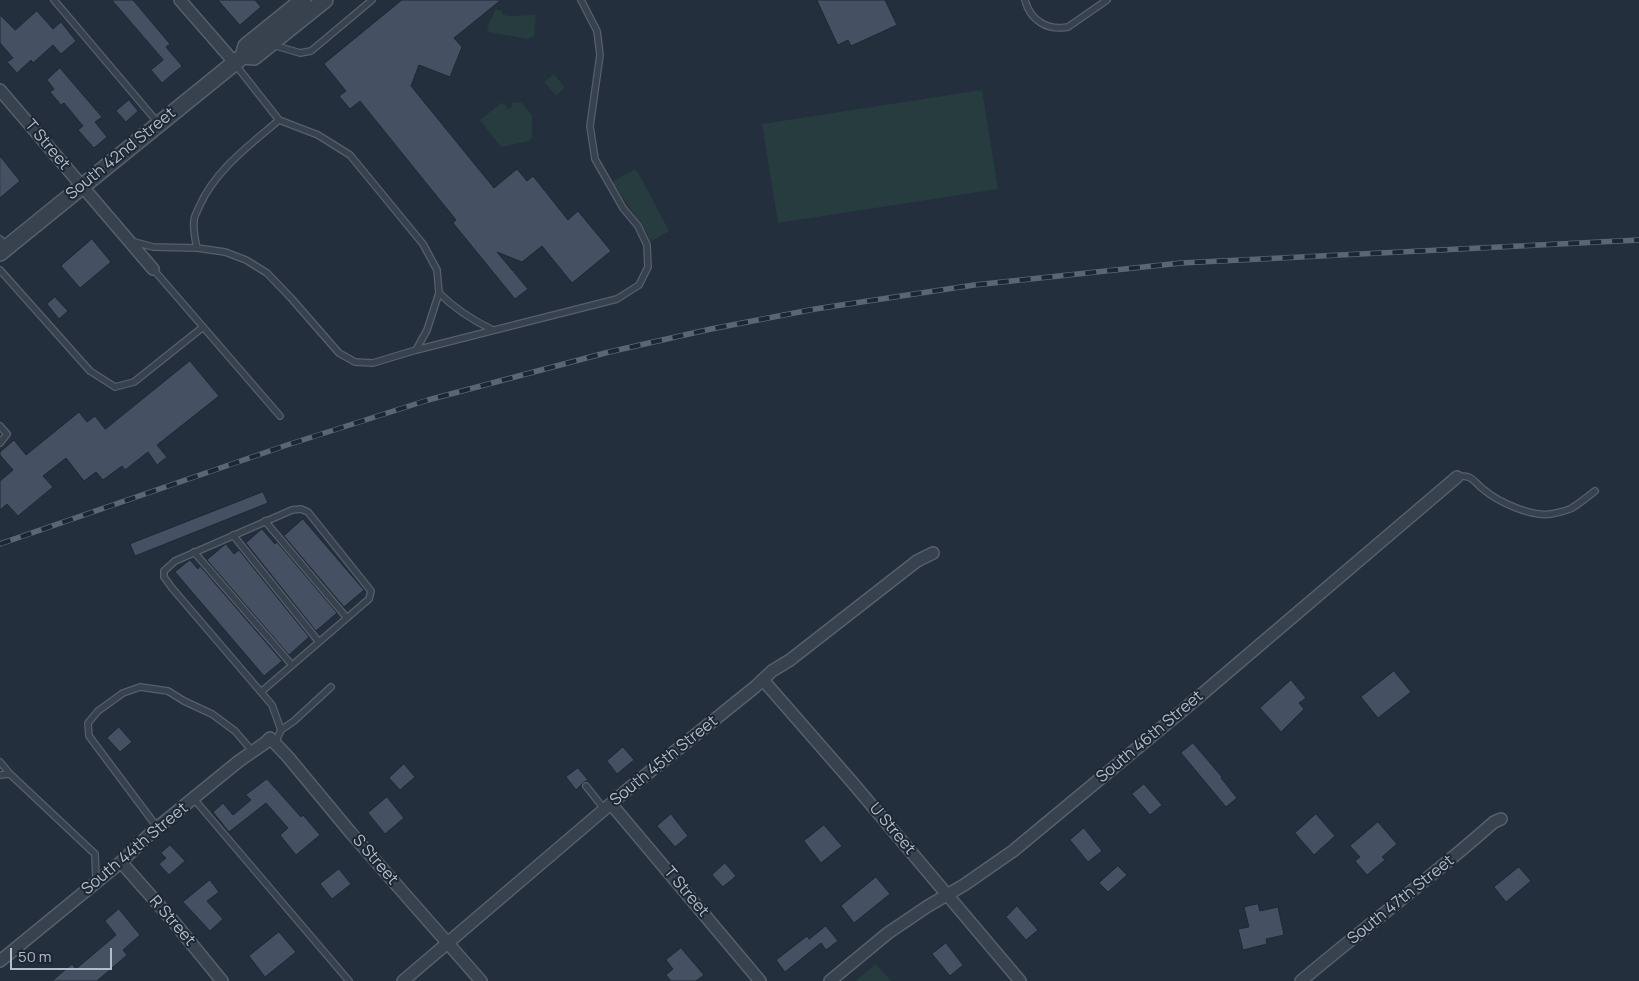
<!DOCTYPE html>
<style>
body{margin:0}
#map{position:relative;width:1639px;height:981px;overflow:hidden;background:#242f3e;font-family:Manrope,sans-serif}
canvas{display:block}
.scale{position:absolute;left:10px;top:948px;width:102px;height:22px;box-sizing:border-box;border:2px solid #b4bcc9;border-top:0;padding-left:6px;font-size:15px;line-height:18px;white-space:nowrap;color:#b4bcc9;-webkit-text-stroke:4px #1d2633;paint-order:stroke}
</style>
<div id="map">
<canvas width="1639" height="981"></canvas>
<div class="scale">50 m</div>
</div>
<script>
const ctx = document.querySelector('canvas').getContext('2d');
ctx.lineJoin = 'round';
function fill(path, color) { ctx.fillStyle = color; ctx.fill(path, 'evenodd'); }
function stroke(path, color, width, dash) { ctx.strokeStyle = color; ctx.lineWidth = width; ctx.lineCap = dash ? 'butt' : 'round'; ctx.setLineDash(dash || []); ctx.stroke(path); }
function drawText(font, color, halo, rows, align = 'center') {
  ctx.font = font + ' Manrope,sans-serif'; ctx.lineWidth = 4; ctx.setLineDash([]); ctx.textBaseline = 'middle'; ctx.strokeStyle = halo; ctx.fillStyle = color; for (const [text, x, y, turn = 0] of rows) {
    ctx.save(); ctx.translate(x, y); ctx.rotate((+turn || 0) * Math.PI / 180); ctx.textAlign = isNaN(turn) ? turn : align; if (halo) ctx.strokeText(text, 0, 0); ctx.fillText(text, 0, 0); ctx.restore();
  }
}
fill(new Path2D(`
 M496 9 502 11V14L508 16 536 15 534 36 527 39 489 32 487 27Z
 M554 74 565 88 556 96 544 82Z
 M982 90 998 189 778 223 762 124Z
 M521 102 532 115V138L528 141 501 147 480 120 500 104 504 103 508 109 513 106 511 103Z
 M635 169 640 176 669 231 650 242 647 233 612 182Z
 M876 964 891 981H855Z`), '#263c3f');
const building = new Path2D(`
 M112 0H133L170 44 166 47 182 66 162 83 151 70 163 60Z
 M218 0H255L261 7 240 25Z
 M402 0H501L454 38 462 47 450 77 419 65 411 86 494 188 517 169 527 181 533 176 568 220 578 211 611 251 572 283 542 246 522 262 497 252 528 289 515 299 453 223 456 220 360 101 350 109 339 96 346 91 324 64Z
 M817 0H885L897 25 851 46 848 40 838 45Z
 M37 11 53 29 61 22 76 41 61 54 53 45 33 63 31 60 17 73 7 62 13 58 0 43V15L15 30Z
 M60 68 102 117 95 122 107 137 94 148 78 130 83 126 64 103 61 105 50 92 54 89 47 80Z
 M129 100 138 111 126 122 116 111Z
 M0 156 20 181 0 198Z
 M92 239 111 262 80 288 61 266Z
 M55 297 68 311 59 319 47 304Z
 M190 361 219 396 157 445 167 457 157 465 148 452 125 470 122 466 103 480 96 472 84 481 66 458 43 476 53 487 18 516 7 504 0 510V481L13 470 0 455V452L14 440 26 455 79 412 87 422 95 416 105 429Z
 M263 492 268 503 135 556 130 544Z
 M303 519 364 590 344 607 284 536Z
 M262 529 275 544 277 542 337 613 316 631 246 543Z
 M226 544 234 554 239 550 309 637 289 655 207 560Z
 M190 560 198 569 200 566 282 661 264 676 175 572Z
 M1394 671 1411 692 1378 718 1361 697Z
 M1291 680 1306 698 1299 703 1304 709 1281 732 1260 708Z
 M119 727 132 742 120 752 107 738Z
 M1193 743 1222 777 1221 778 1237 798 1226 807 1181 753Z
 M623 747 634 760 617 774 607 761Z
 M404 764 415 777 400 790 389 778Z
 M578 768 588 780 584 782 576 790 566 777Z
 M267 779 301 817 303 815 320 835 296 855 280 835 288 828 266 803 229 832 213 812 223 803 233 815 251 800 246 795Z
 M1144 784 1162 805 1150 815 1132 794Z
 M387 797 404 818 385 834 368 813Z
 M671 814 688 836 675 847 657 826Z
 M1316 814 1335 836 1314 855 1295 833Z
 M1378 822 1397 844 1382 857 1385 860 1367 875 1355 861 1360 857 1350 846Z
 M824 825 842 846 821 863 804 841Z
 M1084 828 1102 851 1088 862 1070 840Z
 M170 845 185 861 169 875 159 864 166 858 161 853Z
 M725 863 736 876 723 887 712 875Z
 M1118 866 1127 875 1108 892 1099 883Z
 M1519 867 1531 881 1506 902 1494 887Z
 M339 869 351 884 332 899 320 884Z
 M876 877 890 894 854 923 841 906Z
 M210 880 219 892 207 901 223 919 210 931 183 902Z
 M1258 904 1260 911 1278 907 1284 935 1266 939 1267 944 1243 950 1238 929 1249 927 1244 907Z
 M1017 906 1038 930 1026 940 1006 917Z
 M119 909 140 935 123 950 127 955 97 981H52L72 964 76 969 116 935 105 921Z
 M826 926 838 941 826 950 821 943 785 972 776 960 807 936 809 939Z
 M279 932 296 952 265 977 249 956Z
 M946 943 963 965 950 976 932 954Z
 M681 948 704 975 696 981H671L666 975 673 969 666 960Z`);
fill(building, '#455162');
stroke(building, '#1f2835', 1);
const service = new Path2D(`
 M54 0 159 124
 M1025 0C1030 20 1047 31 1068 27L1107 0
 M273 45 300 53 311 51 372 0
 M0 239 7 247
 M131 241 153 247 197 248 225 252 246 260 267 273 291 298 339 353 355 362 373 363 416 350 427 330 439 293 437 270 423 244 350 155 318 135 279 120 235 64
 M197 248C195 239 193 231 194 221 194 216 197 212 199 207 215 170 250 145 279 120
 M153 269 280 416
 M0 270 90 371 115 387 134 382 203 327
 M439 293C455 309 472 320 493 330
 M416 350 617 299 639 285 648 267 647 245 638 226 623 208 595 159 590 126 600 55 597 31 581 0
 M0 426 7 434 0 443
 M1457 477C1472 474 1473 481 1483 489 1498 502 1531 517 1551 514 1557 513 1564 511 1570 509 1578 505 1587 497 1595 491
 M265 521 347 618
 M233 535 319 642
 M194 552 292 665
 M261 692 369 599 371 591 308 512 301 509 292 510 175 561 164 571V577L172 588 272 705 281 730 275 743
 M281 730 294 721 331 687
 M0 762 10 774 95 854 96 882
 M0 775 10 774
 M586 786 605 810
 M194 799 349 981
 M157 827 89 736 88 723 98 711 123 693 140 687 168 691 184 701 212 714 235 731 253 752`);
const minor = new Path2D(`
 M180 0 234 62
 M0 90 153 269
 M763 680 852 782 1020 981
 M612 805 760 981
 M121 862 173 921 222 981
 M0 961 121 862 153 831 239 761 265 743 270 738 288 757 351 833 481 981
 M403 981 627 790 755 687 772 671 790 660 917 561 933 553
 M830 981 888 933 928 906 964 885 1013 851 1188 706 1457 477
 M1301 981C1365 927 1432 877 1494 822L1501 819`);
const tertiary = new Path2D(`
 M243 56 254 57 325 0
 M0 253 243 56 246 46 303 0`);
stroke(service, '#565f6c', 8);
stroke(minor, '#565f6c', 14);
stroke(tertiary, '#565f6c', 18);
stroke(service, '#38414e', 5.5);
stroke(minor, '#38414e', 11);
stroke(tertiary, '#38414e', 15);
const rail = new Path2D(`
 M0 544 287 445 428 400 609 352 711 329 815 309 974 285 1181 263 1639 240`);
stroke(rail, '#5a6575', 5.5);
stroke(rail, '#1d2633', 4, [11]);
drawText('16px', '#b4bcc9', '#1d2633', [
 ["T Street",47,145,50],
 ["South 42nd Street",121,154,-39],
 ["South 46th Street",1150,737,-40],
 ["South 45th Street",664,761,-39],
 ["U Street",892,829,50],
 ["South 44th Street",135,849,-40],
 ["S Street",375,860,49],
 ["T Street",686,892,50],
 ["South 47th Street",1401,900,-39],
 ["R Street",172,921,49]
]);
</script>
